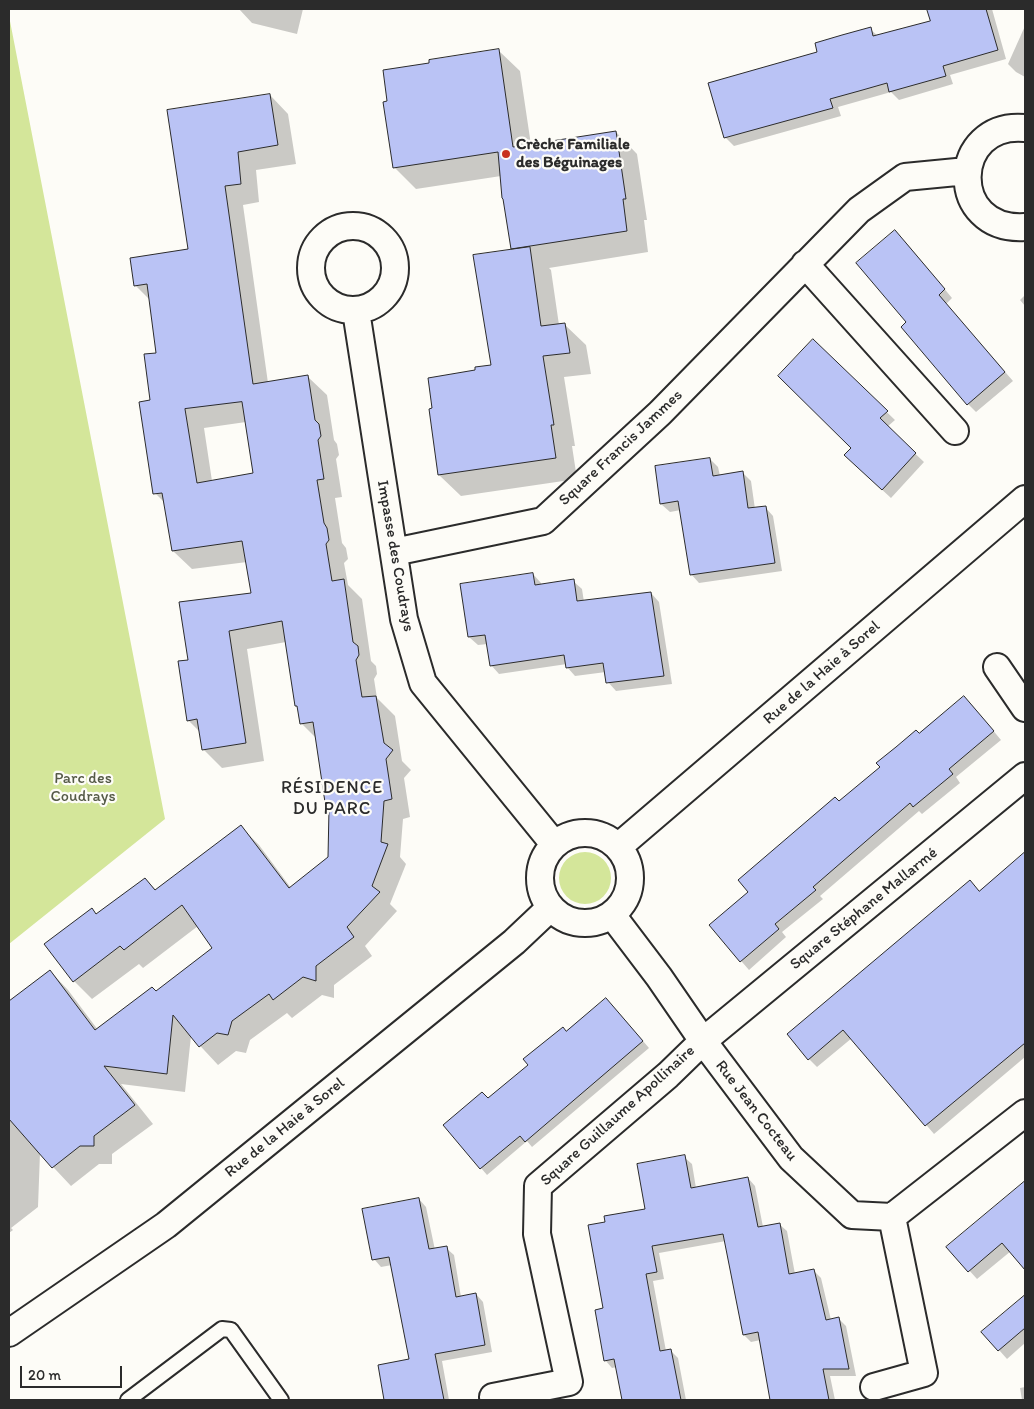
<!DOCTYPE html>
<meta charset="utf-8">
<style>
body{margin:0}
#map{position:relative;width:1034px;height:1409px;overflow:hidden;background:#fdfcf7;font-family:Itim,sans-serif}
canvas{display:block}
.frame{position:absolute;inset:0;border:10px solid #2b2b2b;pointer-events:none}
.scale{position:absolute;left:20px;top:1366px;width:102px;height:22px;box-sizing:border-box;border:2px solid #2b2b2b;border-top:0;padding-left:6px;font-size:15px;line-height:18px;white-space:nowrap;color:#2b2b2b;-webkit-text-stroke:4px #fdfcf7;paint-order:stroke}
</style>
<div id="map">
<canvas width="1034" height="1409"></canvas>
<div class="frame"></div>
<div class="scale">20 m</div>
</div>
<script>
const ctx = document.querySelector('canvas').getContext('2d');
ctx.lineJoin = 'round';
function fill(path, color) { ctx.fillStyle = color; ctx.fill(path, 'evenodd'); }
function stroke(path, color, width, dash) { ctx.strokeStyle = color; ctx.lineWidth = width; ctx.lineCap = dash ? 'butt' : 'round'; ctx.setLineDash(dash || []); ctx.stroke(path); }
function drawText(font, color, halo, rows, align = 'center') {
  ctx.font = font + ' Itim,sans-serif'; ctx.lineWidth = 4.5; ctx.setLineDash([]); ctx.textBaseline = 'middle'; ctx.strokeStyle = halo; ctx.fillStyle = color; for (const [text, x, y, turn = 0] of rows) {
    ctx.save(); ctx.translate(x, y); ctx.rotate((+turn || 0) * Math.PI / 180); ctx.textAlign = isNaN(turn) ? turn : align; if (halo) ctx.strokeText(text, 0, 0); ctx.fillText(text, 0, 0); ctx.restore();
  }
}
fill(new Path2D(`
 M9 16 165 819 9 944Z
 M559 878a26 26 0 1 1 52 0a26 26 0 1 1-52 0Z`), '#d4e69a');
fill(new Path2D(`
 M239 9H303L297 34 252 23Z
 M939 9H992L1006 59 950 75 953 84 899 100 891 92 838 107 841 116 734 146 725 137 819 53 870 29 878 36 931 22 929 12Z
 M1025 26V77L1016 72 1008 64Z
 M498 50 520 71 531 145 616 132 637 154 647 220H644L648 252 549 268 551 270 559 325 564 324 586 345 591 374 564 377 575 446H572L577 479 461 496 439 475 476 371 492 366 514 250 512 249 501 176 416 189 395 168 430 64Z
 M270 95 288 114 296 164 256 170 259 202 243 205 268 383 308 377 327 395 334 440 337 444 339 455 336 459 342 497 335 498 342 543 346 548 348 559 344 563 348 585 362 599 371 661 376 666 377 674 374 679 377 698 395 716 402 761 411 770 404 778 410 817 403 819 400 857 406 864 390 904 397 911 365 946 372 956 334 985V998L322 995 292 1018 287 1013 250 1040 246 1053 236 1051 218 1065 191 1036 185 1092 121 1084 153 1124 112 1154V1164H99L71 1186 40 1153 38 1207 11 1228 13 1230 9 1233V1003L50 971 68 990 98 1030 156 993 214 948 198 926 143 968 139 964 92 999 74 981 92 909 97 915 145 879 157 891 240 826 259 845 291 888 330 857V811L328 808 317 739 301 723 298 708 296 706 286 642 247 649 264 761 222 768 203 749 200 732 188 720 189 661 252 594 247 562 192 569 173 551 166 504 155 493 151 401 158 354 150 300 136 286 189 250 169 111ZM246 422 254 474 212 481 204 428Z
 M904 240 952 298 946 304 1013 381 976 412 968 404Z
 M1025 295V306L1020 300Z
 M813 341 895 420 887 427 924 462 891 498 854 464 852 448Z
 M710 459 718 467 720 476 742 472 751 481 755 509 765 507 773 516 782 571 699 583 691 574 681 510 670 512 661 504 657 467Z
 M533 574 541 583 542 586 573 581 582 589 584 602 651 593 659 602 672 684 616 691 608 682 606 672 575 676 567 667V664L499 674 491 665 488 644 478 645 469 637Z
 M972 705 1001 740 956 777 960 783 922 814 919 811 820 896 823 899 782 932 786 937 749 970 710 925 750 892 839 803 919 735Z
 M1025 854V1057L934 1134 852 1038 817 1067 809 1059 979 892Z
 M613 1006 649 1048 532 1147 527 1141 487 1175 481 1168 488 1099 567 1033Z
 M684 1157 692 1164 696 1188 748 1178 755 1186 763 1227 779 1224 787 1231 795 1274 813 1270 821 1278 831 1320 839 1319 846 1326 856 1376H830L835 1400H772L761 1340 751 1342 744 1335 726 1241 659 1253 664 1279 653 1281 666 1351 670 1350 678 1358 686 1400H624L617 1367 612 1368 605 1360 607 1224 646 1210Z
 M1025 1182V1268L1011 1251 977 1279 948 1247Z
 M419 1199 426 1207 435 1250 446 1248 454 1255 461 1297 476 1294 483 1302 492 1352 442 1361 449 1400H386L379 1366 411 1360 392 1265 381 1267 374 1259Z
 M1025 1297V1343L1007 1359 983 1332Z
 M1025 1387V1400H1022L1020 1388Z`), '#0003');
const building = new Path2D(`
 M927 9H986L998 50 943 66 946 76 889 92 887 83 859 91 830 99 833 108 724 138 708 83 817 52 815 43 842 35 871 27 873 36 930 21Z
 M499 49 513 147 616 131 626 199H623L627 231 511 249 503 199 502 198 498 152 393 168 383 102 387 101 383 70 429 63V60Z
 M270 94 278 145 238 152 241 184 225 186 253 384 308 375 315 420 319 424 321 436 318 440 324 479 317 480 324 523 327 528 329 540 326 544 332 581 344 579 353 642 358 646 359 655 356 660 362 697 376 696 384 743 393 750 386 759 392 799 384 801 381 842 388 844 372 886 380 892 347 927 354 937 316 966V981L303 977 273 1000 269 994 232 1021 228 1035 217 1033 199 1047 173 1015 167 1074 104 1066 135 1105 94 1136V1146H80L52 1168 9 1119V1001L50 970 95 1030 152 987 156 991 212 948 182 905 124 950 120 946 73 982 44 944 92 908 96 914 145 878 155 890 241 825 289 888 328 857 329 809H326L313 722 300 724 297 706H295L282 621 229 631 246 743 202 750 197 719 187 721 178 661 188 660 179 602 251 593 242 541 172 551 162 493 153 494 139 402 150 400 144 354 156 353 147 284 134 286 130 258 188 249 167 110ZM242 402 253 473 197 483 185 409Z
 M895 230 945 289 939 295 1005 372 967 405 901 327 906 322 856 263Z
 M530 247 541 326 565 323 570 353 543 356 554 425H551L556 458 438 475 429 409 432 408 428 378 475 370V367L491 365 473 255Z
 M813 339 888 411 880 418 916 453 882 490 844 455 851 448 778 376Z
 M710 458 713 476 743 471 748 508 766 506 775 563 690 575 678 501 660 504 655 466Z
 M533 573 535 585 574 579 577 601 651 592 664 676 606 683 603 663 566 668 564 655 490 666 485 635 468 637 460 584Z
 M964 696 994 731 949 769 953 774 913 807 910 803 813 887 816 890 775 924 779 929 740 962 709 925 748 892 738 880 835 797 839 801 880 767 876 763 896 747 916 730 919 733Z
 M1025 852V1043L925 1126 843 1030 808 1060 787 1034 970 880 979 891Z
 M606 998 643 1041 525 1142 520 1136 480 1169 443 1125 482 1092 488 1098 528 1065 523 1059 563 1027 566 1031Z
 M685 1155 691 1188 748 1177 758 1227 780 1223 789 1274 814 1269 826 1320 839 1317 849 1369H823L829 1400H770L758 1332 743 1335 723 1234 652 1246 657 1272 646 1274 660 1351 671 1349 681 1400H622L614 1359 604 1361 595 1310 603 1308 588 1225 605 1222 604 1216 645 1209 637 1164Z
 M1025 1181V1270L1002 1243 968 1272 946 1247Z
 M419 1198 429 1249 447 1246 456 1297 476 1293 485 1345 435 1354 444 1400H384L378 1365 409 1359 389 1257 372 1260 362 1209Z
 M1025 1295V1328L998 1351 981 1332Z`);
fill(building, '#bac3f5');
stroke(building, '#2b2b2b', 1);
const lane = new Path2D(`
 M128 1400 222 1329 231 1330 281 1400`);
const street = new Path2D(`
 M1025 128C950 121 947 232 1025 227
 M311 268a42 42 0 1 1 84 0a42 42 0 1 1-84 0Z
 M805 264 955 431
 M356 311 404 619 423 683 554 844
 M394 552 543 521 660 413 859 210 905 177 967 171
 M997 667 1025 708
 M540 878a45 45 0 1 1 90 0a45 45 0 1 1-90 0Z
 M618 847 1025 499
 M612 915 659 977 703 1041 791 1158 852 1215 892 1217 1025 1113
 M9 1333 166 1225 514 942 550 908
 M874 1387 924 1373 892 1217
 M493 1397 569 1382 537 1234 538 1186 668 1075 703 1041 1025 776`);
stroke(lane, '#2b2b2b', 18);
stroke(street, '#2b2b2b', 30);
stroke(lane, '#fdfcf7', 14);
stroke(street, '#fdfcf7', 26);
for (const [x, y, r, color] of [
 [506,154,5,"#c8321e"]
]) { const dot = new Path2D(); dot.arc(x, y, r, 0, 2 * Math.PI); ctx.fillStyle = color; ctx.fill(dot); stroke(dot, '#fdfcf7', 2); }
drawText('bold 16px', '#2b2b2b', '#fdfcf7', [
 ["Crèche Familiale",516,145],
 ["des Béguinages",516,163]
], 'left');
drawText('16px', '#2b2b2b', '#fdfcf7', [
 ["Square Francis Jammes",621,448,-43],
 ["Impasse des Coudrays",395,556,80],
 ["Rue de la Haie à Sorel",822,673,-41],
 ["Square Stéphane Mallarmé",864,909,-39],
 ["Rue Jean Cocteau",756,1111,52],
 ["Square Guillaume Apollinaire",618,1116,-42],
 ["Rue de la Haie à Sorel",285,1128,-39]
]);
drawText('16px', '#555a47', '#fdfcf7', [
 ["Parc des",83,779],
 ["Coudrays",83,797]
]);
ctx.letterSpacing = '1px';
drawText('18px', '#2b2b2b', '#fdfcf7', [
 ["RÉSIDENCE",332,788],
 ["DU PARC",332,809]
]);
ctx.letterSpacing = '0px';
</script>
